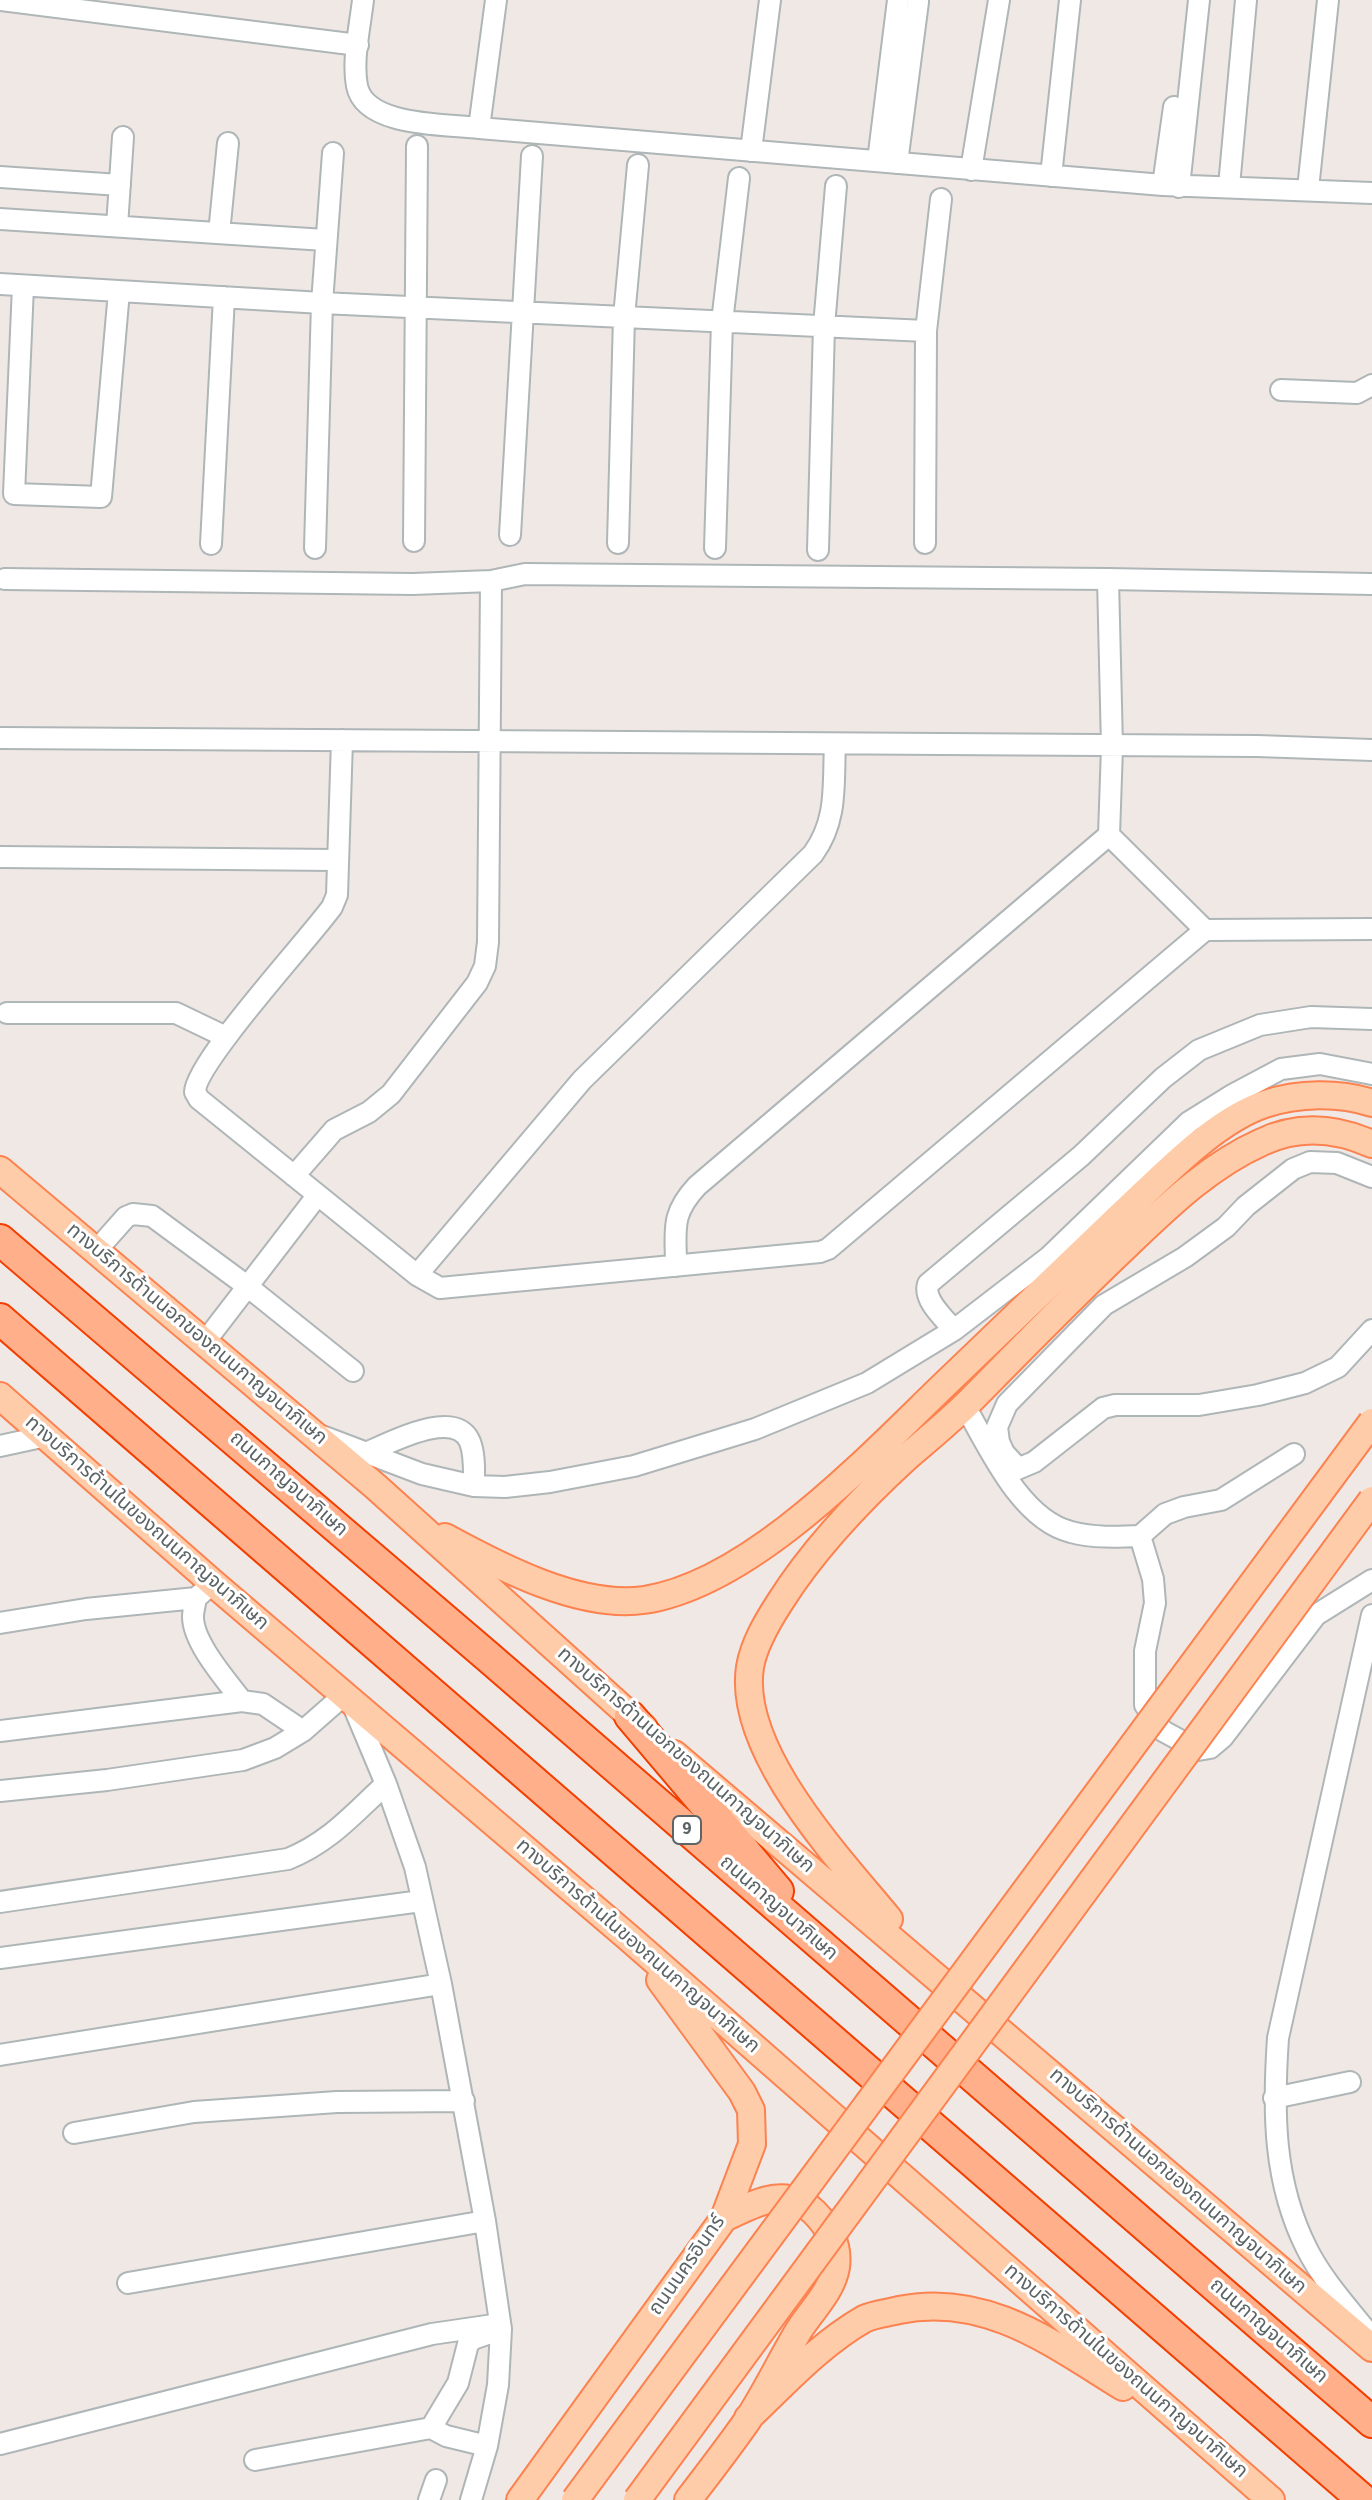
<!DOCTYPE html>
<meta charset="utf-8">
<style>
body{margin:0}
canvas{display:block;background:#f0e8e4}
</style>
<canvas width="1372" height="2500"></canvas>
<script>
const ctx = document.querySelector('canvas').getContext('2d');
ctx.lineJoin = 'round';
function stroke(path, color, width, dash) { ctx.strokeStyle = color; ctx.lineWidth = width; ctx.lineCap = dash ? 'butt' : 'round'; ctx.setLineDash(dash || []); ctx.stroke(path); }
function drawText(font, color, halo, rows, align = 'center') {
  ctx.font = font + ' "Source Sans 3","Noto Sans Thai",sans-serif'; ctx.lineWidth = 6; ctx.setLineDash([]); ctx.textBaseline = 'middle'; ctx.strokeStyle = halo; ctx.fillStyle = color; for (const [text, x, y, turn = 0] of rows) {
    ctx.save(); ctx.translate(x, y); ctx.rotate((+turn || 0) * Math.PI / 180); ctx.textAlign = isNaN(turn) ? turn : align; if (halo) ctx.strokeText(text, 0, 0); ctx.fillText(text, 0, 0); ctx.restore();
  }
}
const minor = new Path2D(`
 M0 0 358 45
 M363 0C360 27 352 60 357 86 365 127 446 124 479 128L1163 185 1372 193
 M479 128 496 0
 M751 151 770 0
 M333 153 322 303 926 331
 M878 161 898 0
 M897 163 918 2
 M971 170 999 0
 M1051 176 1070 0
 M0 177 120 185
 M1163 185 1174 107
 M1229 186 1246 0
 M1179 187 1199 0
 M1308 189 1328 0
 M0 219 325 240
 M117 226 123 137
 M219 233 228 143
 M0 284 322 303 315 548
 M23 286 14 494 101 497 119 291
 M1281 390 1357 393 1372 385
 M510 535 532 156
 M414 541 417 146
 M618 543 624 317 638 165
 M925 543 926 331 941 199
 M211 544 224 297
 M715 548 722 322 739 178
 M818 550 824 326 836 186
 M5 579 413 584 491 581 525 574 1108 579 1372 584
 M1108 579 1112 747 1109 835 1205 930
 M0 738 1257 746 1372 750
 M342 740 337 895 332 907C309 939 195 1063 195 1092L199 1099 417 1275 440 1288 820 1252 828 1249 1205 930 1372 929
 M0 857 337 860
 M7 1013H176L226 1037
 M294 1176 334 1130 369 1112 391 1094 477 983 485 966 488 942 491 581
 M95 1252 126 1217 133 1214 152 1216 247 1286 353 1371
 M676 1266C676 1230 670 1215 697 1186L1109 835
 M417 1275 582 1080 813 854C838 820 833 784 835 744
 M954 1330C944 1318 923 1300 928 1284L1081 1156 1163 1078 1199 1050 1260 1025 1311 1017 1372 1019
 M204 1343 317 1196
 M965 1406C989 1448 1021 1520 1071 1532 1093 1538 1118 1537 1140 1536L1165 1514 1184 1507 1221 1500 1294 1454
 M322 1436 422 1474 474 1486 505 1487 550 1482 634 1466 755 1429 867 1383 954 1330 1049 1257 1189 1122 1234 1094 1281 1069 1320 1064 1372 1074
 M0 1446 46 1436
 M368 1452C390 1443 456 1407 470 1442 475 1455 474 1472 474 1486
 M1018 1468 1004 1453 999 1442 997 1427 1007 1404 1104 1305 1185 1257 1226 1227 1246 1206 1293 1169 1310 1162 1337 1163 1372 1177
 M1008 1473 1034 1462 1103 1408 1115 1405H1199L1258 1395 1305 1383 1338 1367 1372 1330
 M1140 1536 1153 1579 1155 1603 1145 1651V1705L1163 1731 1198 1750 1210 1748 1223 1737 1316 1615 1372 1580
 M204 1591 196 1598C195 1604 193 1611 193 1617 193 1643 227 1681 242 1701
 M0 1623 86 1609 196 1598
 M352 1703 386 1784 415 1867 441 1984 485 2221 501 2329 498 2385 487 2446 471 2500
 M0 1731 242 1701 263 1704 303 1731
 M0 1791 107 1780 243 1760 275 1748 303 1731 344 1695
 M0 1902 288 1859C330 1842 353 1814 386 1784
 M0 1958 421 1901
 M0 2055 441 1984
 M1274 2098 1350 2082
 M74 2133 194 2112 337 2102 464 2101
 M128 2283 485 2221
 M1372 2338C1350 2310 1323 2281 1307 2249 1273 2182 1273 2111 1278 2038L1372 1615
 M431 2428 458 2383 468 2344 473 2339 493 2332
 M0 2444 432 2334 500 2324
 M255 2460 431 2428 446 2436 487 2446
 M429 2500 436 2480`);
const major = new Path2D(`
 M0 1170 375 1486 644 1728
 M0 1396 214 1584 629 1938 1271 2500
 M445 1537C500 1567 580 1609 644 1600 751 1584 868 1458 944 1385 1002 1329 1060 1274 1118 1218 1158 1181 1213 1121 1265 1104 1298 1093 1339 1092 1372 1103
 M674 1754 1372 2348
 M889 1919C839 1858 737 1751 750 1667 754 1644 767 1622 780 1602 814 1548 860 1500 907 1457 928 1439 950 1421 970 1401 1022 1348 1074 1295 1128 1244 1169 1205 1210 1165 1262 1142 1298 1125 1336 1128 1372 1144
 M748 2418C785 2383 819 2345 864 2319 874 2314 888 2313 899 2310 986 2292 1053 2344 1123 2387
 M520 2500 724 2218 752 2144 751 2110 742 2092 660 1980
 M688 2500C708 2474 728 2448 747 2421 766 2392 781 2360 799 2330 812 2310 832 2291 836 2267 839 2245 829 2227 814 2212 785 2184 753 2205 724 2218`);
const highway = new Path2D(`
 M0 1240 486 1655 1372 2422
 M0 1319 1363 2500
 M630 1716 778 1891`);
stroke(minor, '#afb6b8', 24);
stroke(major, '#fc8250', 30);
stroke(highway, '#f33e00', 34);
stroke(minor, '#fff', 20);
stroke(major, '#ffcca9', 26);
stroke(highway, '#ffb08b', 30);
const majorBridge = new Path2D(`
 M575 2500 1372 1422
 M637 2500 1372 1500`);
stroke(majorBridge, '#fc8250', 30, []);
stroke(majorBridge, '#ffcca9', 26);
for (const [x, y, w] of [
 [687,1830,28]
]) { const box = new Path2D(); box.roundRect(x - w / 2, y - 14, w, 28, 6); ctx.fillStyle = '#fff'; ctx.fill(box); stroke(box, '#5c6466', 2); }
drawText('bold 18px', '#5c6466', null, [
 ["9",687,1830]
]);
drawText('20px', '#5c6466', '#fff', [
 ["ทางบริการด้านนอกของถนนกาญจนาภิเษก",196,1335,40],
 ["ถนนกาญจนาภิเษก",288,1485,41],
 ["ทางบริการด้านในของถนนกาญจนาภิเษก",146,1524,41],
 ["ทางบริการด้านนอกของถนนกาญจนาภิเษก",685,1761,41],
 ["ถนนกาญจนาภิเษก",778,1909,41],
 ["ทางบริการด้านในของถนนกาญจนาภิเษก",637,1947,41],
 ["ทางบริการด้านนอกของถนนกาญจนาภิเษก",1177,2182,41],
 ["ถนนนครอินทร์",688,2266,-55],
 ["ถนนกาญจนาภิเษก",1268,2332,41],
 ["ทางบริการด้านในของถนนกาญจนาภิเษก",1125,2372,41]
]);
</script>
